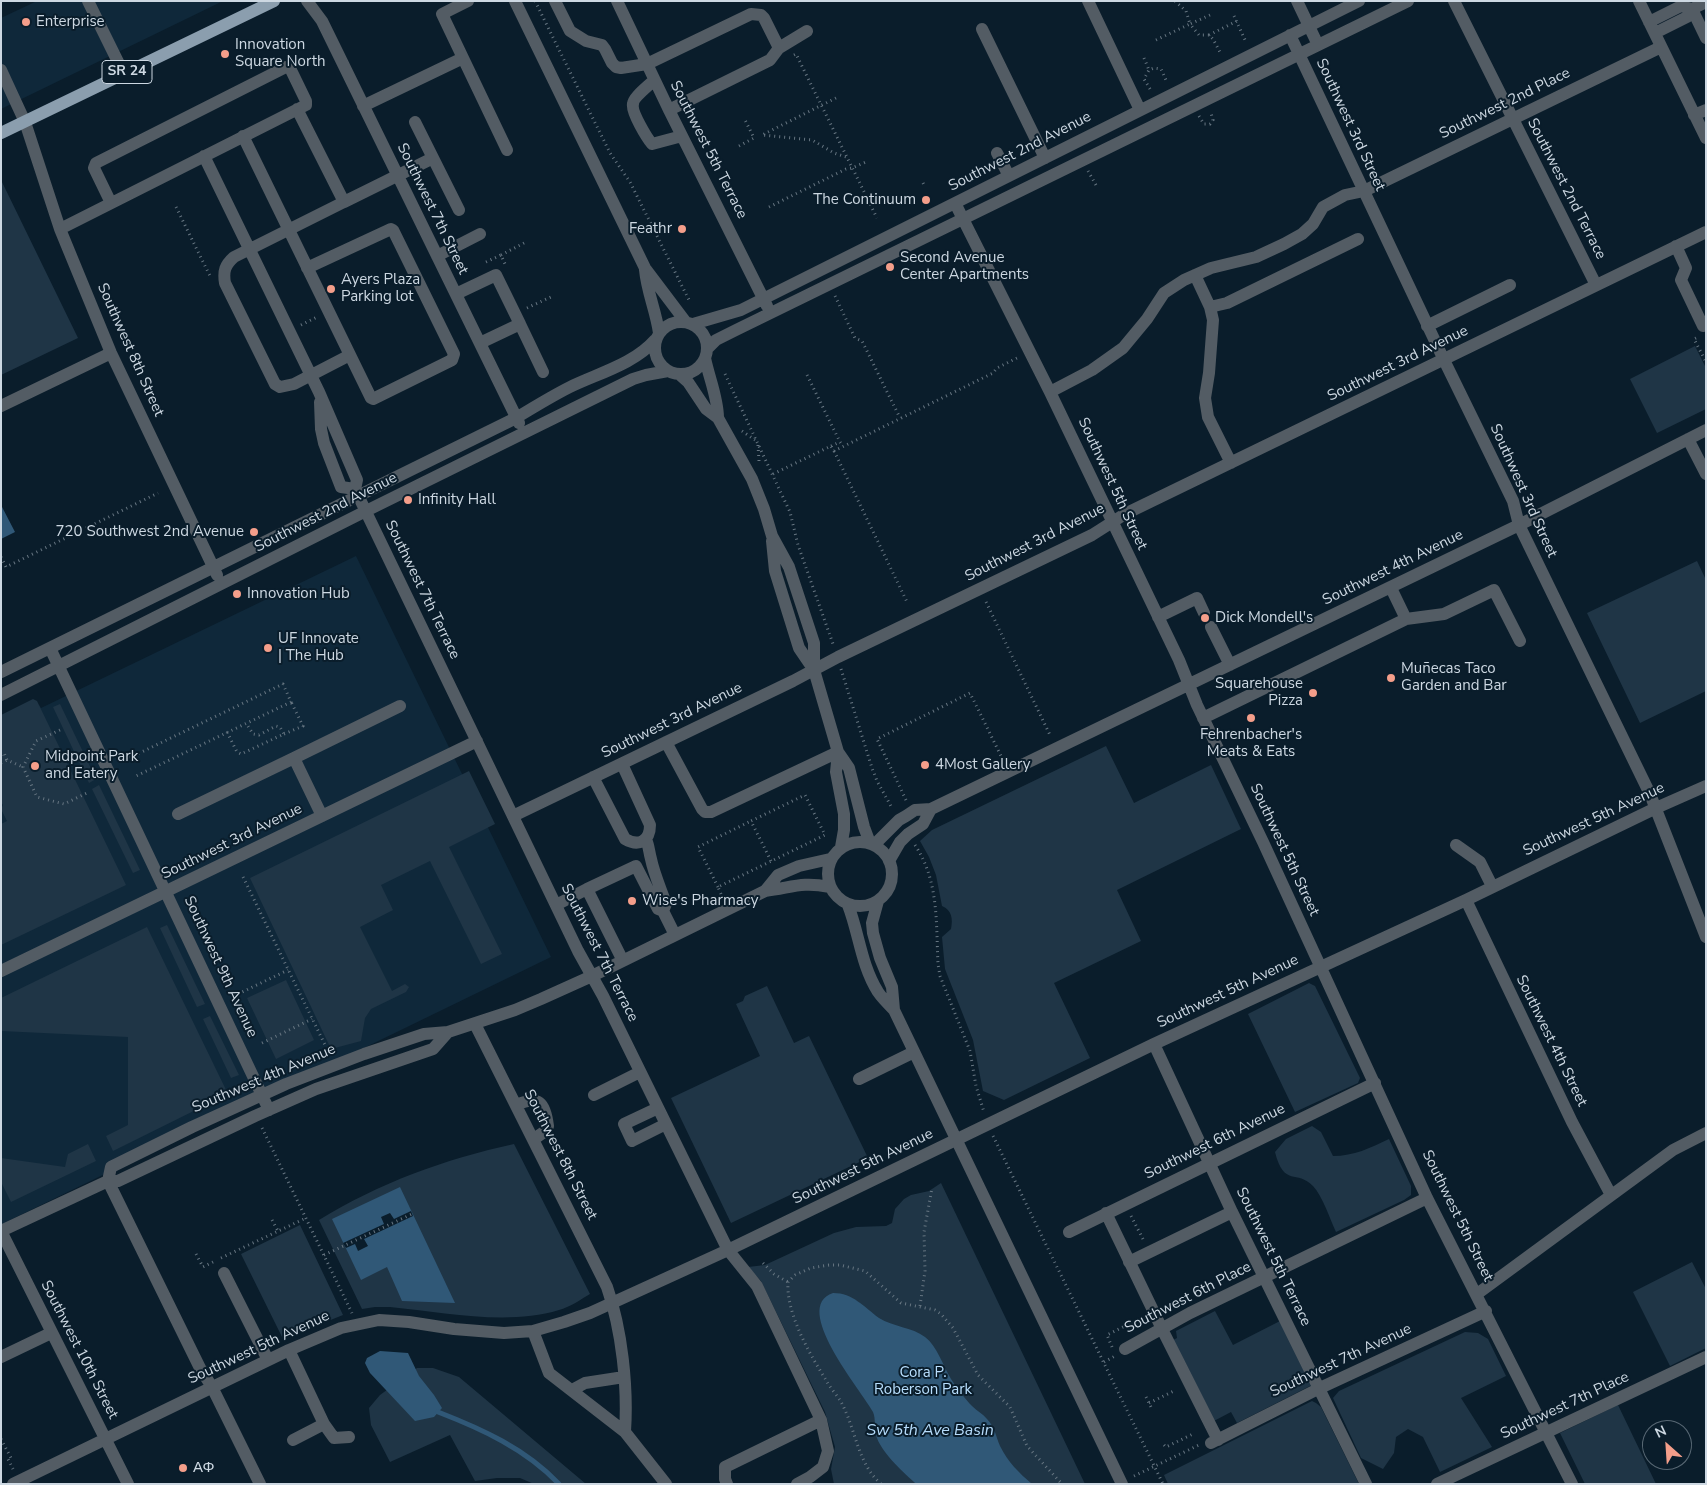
<!DOCTYPE html>
<meta charset="utf-8">
<style>
body{margin:0}
#map{position:relative;width:1707px;height:1485px;overflow:hidden;background:#0a1d2b;font-family:"Nunito Sans",sans-serif}
canvas{display:block}
.frame{position:absolute;inset:0;border:2px solid #cdd8e2;pointer-events:none}
.north{position:absolute;left:1642px;top:1420px;width:50px;height:50px;box-sizing:border-box;background:#0a1d2b;border:1px solid #586874;border-radius:50%;rotate:334deg;font-size:14px;font-weight:700;line-height:20px;text-align:center;color:#cdd8e2}
.north::after{content:'';display:block;margin:auto;width:18px;height:22px;background:#f49e8a;clip-path:polygon(50% 0,100% 100%,50% 72%,0 100%)}
</style>
<div id="map">
<canvas width="1707" height="1485"></canvas>
<div class="frame"></div>
<div class="north">N</div>
</div>
<script>
const ctx = document.querySelector('canvas').getContext('2d');
ctx.lineJoin = 'round';
function fill(path, color) { ctx.fillStyle = color; ctx.fill(path, 'evenodd'); }
function stroke(path, color, width, dash) { ctx.strokeStyle = color; ctx.lineWidth = width; ctx.lineCap = dash ? 'butt' : 'round'; ctx.setLineDash(dash || []); ctx.stroke(path); }
function drawText(font, color, halo, rows, align = 'center') {
  ctx.font = font + ' "Nunito Sans",sans-serif'; ctx.lineWidth = 4; ctx.setLineDash([]); ctx.textBaseline = 'middle'; ctx.strokeStyle = halo; ctx.fillStyle = color; for (const [text, x, y, turn = 0] of rows) {
    ctx.save(); ctx.translate(x, y); ctx.rotate((+turn || 0) * Math.PI / 180); ctx.textAlign = isNaN(turn) ? turn : align; if (halo) ctx.strokeText(text, 0, 0); ctx.fillText(text, 0, 0); ctx.restore();
  }
}
fill(new Path2D(`
 M37 1H223L1 109V18Z
 M356 556 551 957 2 1224 1 728 39 705 41 708Z`), '#0f283a');
fill(new Path2D(`
 M1 180 78 338 1 375Z
 M1695 346 1706 368V409L1657 433 1630 379Z
 M1697 561 1706 580V691L1640 723 1587 613Z
 M33 699 37 701 126 885 1 945V824L7 821 1 809 3 805 1 802V715Z
 M60 704 96 779 89 783 53 707Z
 M1106 746 1134 803 1211 765 1241 829 1117 890 1141 941 1054 983 1090 1058 1004 1100 983 1091 973 1040 945 969 942 937 951 929C953 919 952 910 942 906L936 875 929 857 920 841 932 830Z
 M469 771 495 824 449 847 502 954 481 964 430 861 381 885 393 910 360 927 392 991 405 984 409 987 406 992 371 1009 365 1018 361 1041 331 1049 250 878Z
 M99 785 140 870 133 873 92 789Z
 M167 925 205 1004 197 1007 160 928Z
 M147 927 228 1094 113 1151 106 1136 128 1125V1037L1 1031V998Z
 M286 980 314 1040 276 1059 247 998Z
 M1309 983 1315 986 1360 1078 1358 1083 1295 1112 1248 1014Z
 M767 986 794 1043 809 1036 868 1158 731 1223 671 1098 760 1056 736 1004 743 1001 745 996Z
 M210 1016 239 1075 231 1078 203 1019Z
 M1312 1126 1321 1132 1333 1156C1354 1156 1370 1148 1389 1139L1411 1186V1195L1404 1200 1336 1232C1330 1219 1323 1197 1313 1186 1297 1169 1284 1188 1275 1152L1286 1139Z
 M88 1144 96 1161 11 1202 1 1182V1158L65 1167 68 1154Z
 M514 1144 590 1294C580 1300 570 1307 559 1310 507 1326 443 1312 390 1307H375L362 1309 319 1220C379 1183 445 1159 514 1144Z
 M941 1183 1085 1484H834L831 1469 835 1447 825 1412 761 1281 748 1267 765 1265 834 1233 856 1227 886 1226 892 1223 895 1209 904 1199 911 1195 929 1191Z
 M300 1225 343 1315 283 1339 241 1254Z
 M1692 1262 1706 1289V1348L1670 1366 1633 1292Z
 M1215 1311 1233 1345 1280 1321 1312 1385 1237 1423 1231 1412 1212 1422 1171 1341 1177 1338 1176 1331Z
 M1465 1332 1478 1333 1488 1339 1506 1376 1461 1398 1492 1447 1440 1472 1423 1437 1408 1429 1396 1437 1394 1453 1383 1469 1361 1458 1333 1398 1339 1391Z
 M417 1368H433L459 1377 586 1484H534L520 1478H497L475 1481 450 1435 390 1462 371 1425 369 1408 380 1395Z
 M1312 1401 1316 1403 1321 1407 1359 1484H1168L1164 1475Z
 M1618 1405 1656 1484H1585L1560 1433Z`), '#1f3546');
fill(new Path2D(`
 M1 505 15 532 1 539Z
 M400 1187 455 1303 402 1301 387 1267 361 1280 332 1219Z
 M833 1293C853 1293 864 1307 879 1318 893 1327 912 1327 925 1337 937 1346 943 1366 951 1379 957 1388 965 1399 972 1406 977 1411 983 1414 987 1419 996 1429 995 1435 1000 1446 1008 1462 1019 1473 1032 1484H916L914 1482C902 1471 880 1451 876 1435 874 1428 876 1419 873 1412 862 1391 790 1307 833 1293Z
 M380 1351 408 1353 419 1376 434 1395 442 1408 434 1417 415 1421 370 1373 365 1363 367 1358Z`), '#305877');
fill(new Path2D(`
 M411 1211 413 1216 364 1239 368 1246 358 1251 355 1244 346 1248 343 1243 384 1224 381 1217 390 1213 394 1219Z`), '#0a1d2b');
stroke(new Path2D(`
 M438 1412C482 1429 526 1449 559 1484`), '#305877', 5);
stroke(new Path2D(`
 M535 1 610 153 630 182 689 300
 M1210 15 1190 24 1199 35H1209L1213 39 1221 54
 M1234 16 1246 42
 M1209 35 1237 21
 M1156 40 1190 24 1186 11 1175 1
 M794 55 796 54 877 218
 M1144 58 1149 70
 M1150 89 1144 79 1149 70 1154 68 1161 69 1166 80
 M836 98 762 135 812 140 834 153 846 157
 M1199 116 1204 124H1210L1213 120 1211 113
 M739 146 754 138 745 120
 M1088 171 1096 185
 M923 183 924 185
 M176 207 210 276
 M769 207 846 169 852 168 866 162
 M501 255 526 242
 M486 262 501 255 505 264
 M835 296 855 338 862 341 900 418
 M527 308 553 296
 M301 325 317 317
 M1696 338 1694 339 1706 362
 M725 374 790 512 798 545 833 644
 M807 375 840 442
 M742 431 755 440
 M758 445 759 461
 M831 446 840 442 843 446
 M834 451 908 604
 M773 474 831 446 834 451 993 373 997 368 1017 358
 M1 557 6 567 158 493
 M986 602 1050 735
 M841 669 872 768 877 781 892 808
 M60 730 36 741 23 767 37 797 64 804 89 792
 M227 732 237 752 241 754 284 734 280 727 276 726 259 735 253 734 246 723
 M284 734 303 726 291 702
 M1 755 4 753 7 760 23 767
 M125 760 283 684 291 702 134 777
 M1 763 7 760
 M906 800 877 739 970 693 1002 758
 M915 845C939 881 936 923 938 964L940 976 970 1051 976 1086 984 1112
 M243 877 325 1045
 M718 887 698 847 751 821
 M721 894 718 887 825 835 805 795 751 821 772 863
 M238 994 288 970
 M262 1043 312 1019
 M262 1128 352 1313
 M993 1136 1163 1484
 M1131 1216 1143 1239
 M272 1220 278 1231
 M196 1254 203 1267 215 1261
 M324 1255 412 1214
 M221 1258 306 1218
 M763 1263 774 1274 788 1282
 M920 1306 925 1271 924 1232 932 1188
 M1112 1347 1107 1335 1141 1318
 M1104 1362 1115 1356
 M1146 1397 1152 1409
 M1149 1403 1176 1390
 M1 1439 11 1458 8 1459 13 1469
 M1164 1445 1166 1447 1195 1433
 M1134 1476 1199 1445
 M881 1484C857 1463 856 1429 841 1402 837 1395 830 1388 826 1380 809 1353 786 1313 788 1282L795 1275 811 1268 829 1265H840L865 1271 901 1303 935 1310 941 1314 953 1328 978 1375 1010 1407 1027 1446 1062 1484`), '#677682', 3, [1, 4]);
stroke(new Path2D(`
 M88 1 124 74
 M307 1 322 21 519 423
 M515 1 645 268 685 321
 M555 1 570 31 586 41 602 45 605 49 612 63 616 67 621 68 647 64 751 14 761 15 764 18 779 48 770 60 669 110
 M617 1 669 110 767 306
 M1088 1 1140 110
 M1297 1 1318 45
 M1454 1 1596 285
 M1639 1 1706 138
 M1649 22 1681 6 1692 9 1706 38
 M982 29 1045 158
 M1655 33 1687 17 1692 9 1706 2
 M1290 35 1444 360 1513 501 1519 525 1650 794 1706 937
 M779 48 807 31
 M463 58 442 14 468 1
 M1 70 25 122 60 229 111 353 217 575
 M654 80C650 85 633 97 633 104 631 112 647 138 652 144L682 136
 M363 106 463 58 507 150
 M297 109 344 202 433 158 459 210
 M1694 115 1706 110
 M415 122 433 158
 M243 136 371 398 373 399 452 360 454 354 393 230 391 229 307 268
 M997 153 1009 176
 M204 156 319 392 357 480 355 489 578 951 603 996 728 1250 757 1286 821 1420 828 1451 823 1467 810 1477 797 1484
 M344 202 234 257C225 265 223 271 225 283L275 384 280 387 294 384 350 355
 M955 203 1050 392 1179 660 1197 705 1263 842 1427 1198 1572 1484
 M60 229 306 105V101L290 68 286 67 96 163 94 168 111 203
 M1676 246 1686 268 1681 280 1703 326 1706 325
 M437 256 480 234
 M645 270C647 292 656 311 659 333
 M1195 275 1210 307 1213 320 1209 373 1205 398 1208 417 1231 463
 M456 294 496 275 520 324
 M1210 307 1227 303 1358 239
 M655 348a26 26 0 1 1 52 0a26 26 0 1 1-52 0Z
 M693 324 741 310 1359 1
 M1427 326 1510 285
 M480 343 520 324 543 372
 M707 349 716 340 736 330 1408 1
 M705 358C709 378 718 398 718 418
 M679 374 688 382 706 409 718 418 752 479 764 509 772 536 789 567 814 643V670L838 752 849 768 864 827 870 843
 M1050 392 1092 370 1123 348 1147 319 1164 293 1184 280 1211 268 1256 257 1284 244 1302 234 1313 224 1323 207 1345 195 1364 191 1661 47
 M320 402 321 429 324 443 341 487 355 489
 M1 406 111 353
 M1688 439 1706 474
 M772 541 775 571 799 648 814 670
 M1391 588 1406 619
 M1158 617 1197 598 1204 613
 M1211 627 1230 665
 M50 648 269 1110
 M1 672 516 418C534 407 552 396 570 387 599 373 634 364 655 340
 M1 695 366 511 633 379 646 375 668 371
 M1203 718 1406 619 1444 614 1494 590 1520 641
 M666 742 702 809 705 812H711L838 752
 M838 752 836 772 844 814V830L841 847
 M294 758 400 706
 M593 777 625 839C639 847 650 841 650 825L622 764
 M178 814 294 758 322 816
 M513 816 793 681 838 657 1092 535 1125 514 1706 232
 M646 839C649 846 649 852 651 859 654 874 661 889 666 904L663 911 675 935
 M828 874a32 32 0 1 1 64 0a32 32 0 1 1-64 0Z
 M874 845 899 820 906 816 915 810 931 809 1519 525 1706 430
 M1456 845 1480 862 1492 886
 M889 861 900 842 908 834 923 824 931 809
 M587 889 636 866 658 909 663 911
 M765 891 778 875 799 866 830 859
 M1466 900 1572 1122 1611 1195
 M878 901 872 923 873 933 880 958 892 987 894 1010
 M556 905 587 889 623 961
 M848 905C859 933 861 965 878 992 882 998 888 1004 894 1010L1122 1484
 M1 971 477 741
 M475 1024 607 1287C622 1330 628 1387 625 1432L549 1373 533 1331
 M1154 1044 1232 1212 1366 1484
 M859 1079 914 1052
 M594 1095 640 1072
 M516 1105C539 1095 545 1102 548 1126L544 1132 534 1139
 M658 1108 624 1124 632 1141 666 1124
 M108 1181 111 1167 192 1127 286 1084 364 1054 424 1034 448 1032 515 1010 541 999 592 976 765 891C791 888 802 881 829 887
 M108 1181 200 1368 212 1387 260 1484
 M1106 1213 1162 1329 1218 1440
 M1 1231 108 1181H118L255 1116 316 1089 433 1049 448 1032
 M1 1231 128 1484
 M1069 1232 1375 1083
 M1129 1262 1232 1212
 M224 1273 268 1360
 M1477 1294 1673 1150 1706 1133
 M1125 1349 1190 1313 1427 1198
 M289 1350 324 1424 334 1438 349 1437
 M1 1357 51 1333
 M572 1390 585 1383 624 1377
 M625 1432 666 1484
 M293 1440 324 1424
 M1211 1443 1320 1388 1486 1311
 M13 1484 289 1350 341 1328 379 1320 409 1322 454 1329 504 1333 533 1331 564 1322 590 1313 728 1250 1154 1044 1466 900 1656 808 1706 786
 M727 1484 725 1479V1467L821 1420
 M1437 1484 1706 1357`), '#535c64', 12);
stroke(new Path2D(`
 M1 133 274 1`), '#8b9eae', 12);
for (const [x, y, r, color] of [
 [26,22,5,"#f49e8a"],
 [225,54,5,"#f49e8a"],
 [926,200,5,"#f49e8a"],
 [682,229,5,"#f49e8a"],
 [890,267,5,"#f49e8a"],
 [331,289,5,"#f49e8a"],
 [408,500,5,"#f49e8a"],
 [254,532,5,"#f49e8a"],
 [237,594,5,"#f49e8a"],
 [1205,618,5,"#f49e8a"],
 [268,648,5,"#f49e8a"],
 [1391,678,5,"#f49e8a"],
 [1313,693,5,"#f49e8a"],
 [1251,718,5,"#f49e8a"],
 [925,765,5,"#f49e8a"],
 [35,766,5,"#f49e8a"],
 [632,901,5,"#f49e8a"],
 [183,1468,5,"#f49e8a"]
]) { const dot = new Path2D(); dot.arc(x, y, r, 0, 2 * Math.PI); ctx.fillStyle = color; ctx.fill(dot); stroke(dot, '#0a1d2b', 2); }
for (const [x, y, w] of [
 [127,72,50]
]) { const box = new Path2D(); box.roundRect(x - w / 2, y - 11.5, w, 23, 4); ctx.fillStyle = '#0a1d2b'; ctx.fill(box); stroke(box, '#cdd8e2', 1); }
drawText('bold 14px', '#cdd8e2', null, [
 ["SR 24",127,72]
]);
drawText('15px', '#cdd8e2', '#0a1d2b', [
 ["Enterprise",36,22],
 ["Innovation",235,45],
 ["Square North",235,62],
 ["The Continuum",916,200,"right"],
 ["Feathr",672,229,"right"],
 ["Second Avenue",900,258],
 ["Center Apartments",900,275],
 ["Ayers Plaza",341,280],
 ["Parking lot",341,297],
 ["Infinity Hall",418,500],
 ["720 Southwest 2nd Avenue",244,532,"right"],
 ["Innovation Hub",247,594],
 ["Dick Mondell's",1215,618],
 ["UF Innovate",278,639],
 ["| The Hub",278,656],
 ["Muñecas Taco",1401,669],
 ["Garden and Bar",1401,686],
 ["Squarehouse",1303,684,"right"],
 ["Pizza",1303,701,"right"],
 ["Fehrenbacher's",1251,735,"center"],
 ["Meats & Eats",1251,752,"center"],
 ["Midpoint Park",45,757],
 ["and Eatery",45,774],
 ["4Most Gallery",935,765],
 ["Wise's Pharmacy",642,901],
 ["ΑΦ",193,1468]
], 'left');
drawText('15px', '#cdd8e2', '#0a1d2b', [
 ["Southwest 2nd Place",1505,104,-26],
 ["Southwest 3rd Street",1350,125,65],
 ["Southwest 5th Terrace",708,150,63],
 ["Southwest 2nd Avenue",1020,152,-27],
 ["Southwest 2nd Terrace",1566,189,63],
 ["Southwest 7th Street",432,209,64],
 ["Southwest 8th Street",130,350,66],
 ["Southwest 3rd Avenue",1398,364,-26],
 ["Southwest 5th Street",1112,484,65],
 ["Southwest 3rd Street",1523,491,66],
 ["Southwest 2nd Avenue",326,513,-27],
 ["Southwest 3rd Avenue",1035,543,-27],
 ["Southwest 4th Avenue",1393,568,-26],
 ["Southwest 7th Terrace",422,590,64],
 ["Southwest 3rd Avenue",672,721,-26],
 ["Southwest 5th Avenue",1594,820,-25],
 ["Southwest 3rd Avenue",232,842,-26],
 ["Southwest 5th Street",1284,850,65],
 ["Southwest 7th Terrace",599,953,63],
 ["Southwest 9th Avenue",220,967,65],
 ["Southwest 5th Avenue",1228,992,-25],
 ["Southwest 4th Street",1551,1041,64],
 ["Southwest 4th Avenue",264,1079,-23],
 ["Southwest 6th Avenue",1215,1142,-26],
 ["Southwest 8th Street",560,1155,63],
 ["Southwest 5th Avenue",863,1167,-26],
 ["Southwest 5th Street",1457,1216,64],
 ["Southwest 5th Terrace",1273,1257,64],
 ["Southwest 6th Place",1188,1298,-27],
 ["Southwest 5th Avenue",259,1348,-25],
 ["Southwest 10th Street",79,1350,63],
 ["Southwest 7th Avenue",1341,1361,-25],
 ["Southwest 7th Place",1565,1406,-25]
]);
drawText('15px', '#b9dffe', '#0a1d2b', [
 ["Cora P.",923,1373],
 ["Roberson Park",923,1390]
]);
drawText('italic 16px', '#b6dcfb', '#0a1d2b', [
 ["Sw 5th Ave Basin",930,1431]
]);
</script>
